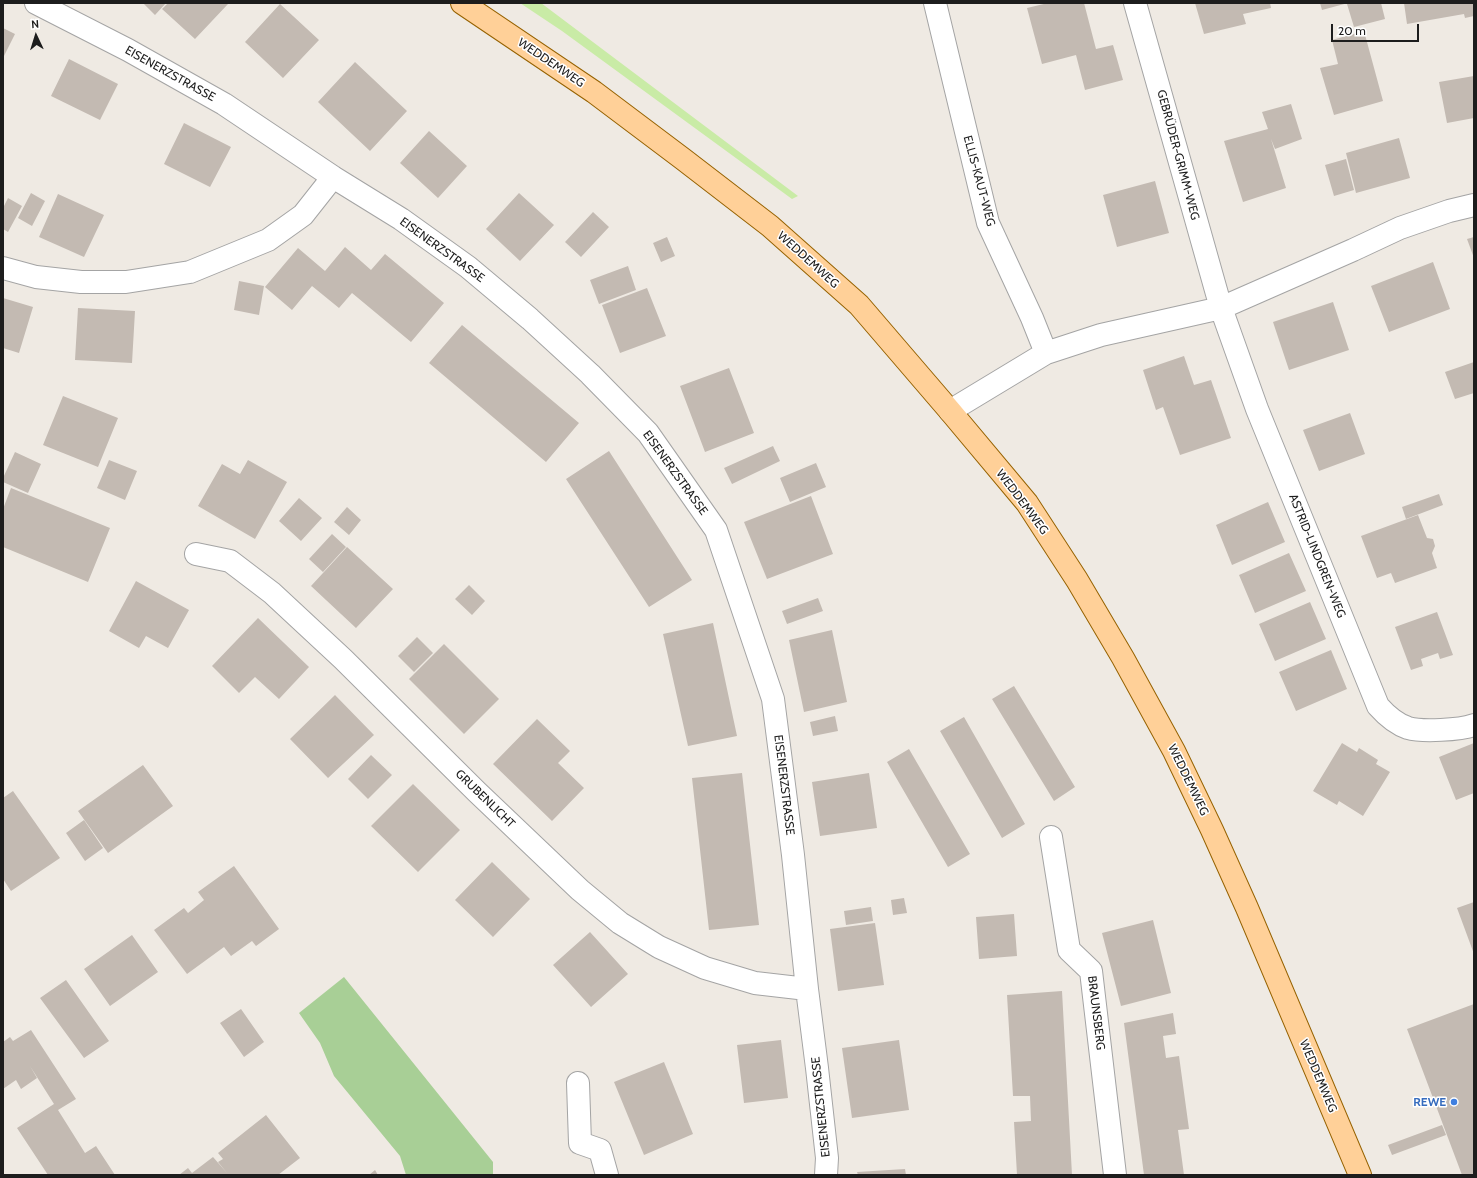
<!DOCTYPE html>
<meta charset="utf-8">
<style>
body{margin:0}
#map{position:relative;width:1477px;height:1178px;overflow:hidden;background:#efeae3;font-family:Cabin,sans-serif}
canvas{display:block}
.frame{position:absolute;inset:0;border:4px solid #1d1d1d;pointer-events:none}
.north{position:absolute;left:16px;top:16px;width:40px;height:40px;-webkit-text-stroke:3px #fff;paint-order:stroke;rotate:356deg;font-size:11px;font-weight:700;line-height:16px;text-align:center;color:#1d1d1d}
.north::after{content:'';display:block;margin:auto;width:14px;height:18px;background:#1d1d1d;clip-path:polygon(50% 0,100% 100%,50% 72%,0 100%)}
.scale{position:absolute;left:1331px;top:24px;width:88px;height:18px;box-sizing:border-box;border:2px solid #1d1d1d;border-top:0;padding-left:5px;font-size:12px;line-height:14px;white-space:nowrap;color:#1d1d1d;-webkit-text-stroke:3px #fff;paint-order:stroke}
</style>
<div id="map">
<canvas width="1477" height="1178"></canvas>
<div class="frame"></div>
<div class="north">N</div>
<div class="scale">20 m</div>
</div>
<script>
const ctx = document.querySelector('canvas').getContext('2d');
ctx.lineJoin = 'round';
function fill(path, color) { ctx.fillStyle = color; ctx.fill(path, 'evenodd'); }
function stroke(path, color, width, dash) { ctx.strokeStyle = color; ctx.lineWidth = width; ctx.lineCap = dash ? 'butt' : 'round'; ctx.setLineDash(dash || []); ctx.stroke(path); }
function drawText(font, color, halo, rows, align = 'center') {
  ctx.font = font + ' Cabin,sans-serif'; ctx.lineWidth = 3; ctx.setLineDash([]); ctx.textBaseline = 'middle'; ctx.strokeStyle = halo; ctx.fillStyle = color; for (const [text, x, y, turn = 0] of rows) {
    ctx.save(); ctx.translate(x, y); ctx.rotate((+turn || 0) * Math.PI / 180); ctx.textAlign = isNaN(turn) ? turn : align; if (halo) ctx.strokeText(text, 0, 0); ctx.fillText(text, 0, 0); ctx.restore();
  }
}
fill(new Path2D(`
 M520 3H541L798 196 792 199 562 31Z`), '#c9eba6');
fill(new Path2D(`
 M344 977 493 1162V1175H406L400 1156 334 1076 320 1043 299 1013Z`), '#a8cf96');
fill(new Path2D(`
 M143 3H166L155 15Z
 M168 3H227L228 4 195 39 162 9Z
 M1048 3H1084L1096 49 1113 45 1123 80 1085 90 1076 55 1042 64 1027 8Z
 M1195 3H1270L1271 8 1243 14 1246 24 1204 34Z
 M1320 3H1348L1322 10Z
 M1352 3H1381L1385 19 1354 27 1347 4Z
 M1404 3H1474V16L1465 18 1464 14 1407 24Z
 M280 4 319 40 283 78 245 42Z
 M3 28 15 34 3 58Z
 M1364 31 1383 101 1334 115 1320 68 1338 64 1332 40Z
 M69 59 118 84 100 120 51 96Z
 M355 62 407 111 370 151 318 102Z
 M1474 76V118L1447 123 1439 82Z
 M1291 104 1302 139 1275 149 1271 139 1286 188 1243 202 1224 141 1268 129 1262 112Z
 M184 123 231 147 210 187 164 164Z
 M429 131 467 166 438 198 400 163Z
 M1399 138 1410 178 1356 193 1346 153Z
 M1346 159 1354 190 1334 196 1325 165Z
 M1155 181 1169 233 1117 247 1103 195Z
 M31 193 45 201 32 226 18 218Z
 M519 193 554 225 520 261 486 229Z
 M58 194 104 215 84 257 39 237Z
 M8 198 22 206 8 232 3 229V208Z
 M593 212 609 227 581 257 565 242Z
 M667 237 675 256 661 262 653 243Z
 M1474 237V258L1467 239Z
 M345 247 371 270 385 254 444 303 411 342 352 293 339 308 312 286 292 310 265 287 298 248 325 271Z
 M1433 262 1450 309 1389 332 1371 286Z
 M628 266 636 290 599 304 590 280Z
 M239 281 264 286 259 315 234 310Z
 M647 288 666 336 620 353 602 305Z
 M3 298 33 307 19 353 3 348Z
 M1333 302 1349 350 1289 370 1273 322Z
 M78 308 135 311 132 363 75 360Z
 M462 325 579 423 546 462 429 363Z
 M1184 356 1194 385 1211 380 1231 438 1180 455 1163 407 1156 410 1143 370Z
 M1474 362V393L1455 399 1445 372Z
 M729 368 754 433 705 452 680 386Z
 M63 396 118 418 98 467 43 445Z
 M1350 413 1365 454 1319 471 1303 430Z
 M773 446 780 461 732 484 724 468Z
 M609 451 692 580 649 607 566 479Z
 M15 452 41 464 28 493 3 482V478Z
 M109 460 137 471 125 500 97 488Z
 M248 460 287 482 255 539 198 506 222 464 240 474Z
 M816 463 826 487 790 502 780 478Z
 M11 488 110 528 88 582 3 547V509Z
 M1439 494 1443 505 1406 519 1402 507Z
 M811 496 833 554 767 579 744 522Z
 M299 498 322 518 301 541 279 521Z
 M1268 502 1285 542 1232 565 1216 525Z
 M347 507 361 520 349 535 334 522Z
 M1418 515 1427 538 1433 539 1435 546 1432 553 1437 568 1395 583 1391 573 1377 578 1361 536Z
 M332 534 346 547 323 572 309 559Z
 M347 547 393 589 356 628 311 586Z
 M1289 553 1306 591 1255 613 1239 575Z
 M136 581 189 610 168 648 146 636 139 648 109 631Z
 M469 585 485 601 472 615 455 599Z
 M818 598 823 611 787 624 782 611Z
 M1310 602 1326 639 1275 661 1259 624Z
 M1437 612 1453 655 1440 659 1438 653 1421 659 1423 666 1411 670 1395 627Z
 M258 618 309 667 279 699 255 677 239 693 212 666Z
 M713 623 737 736 688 746 663 634Z
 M832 630 847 702 804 712 789 640Z
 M417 637 433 653 414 672 398 656Z
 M444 644 499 699 464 734 409 679Z
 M1331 650 1347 689 1296 711 1279 672Z
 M1014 686 1075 787 1054 801 992 699Z
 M335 695 374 735 328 778 290 739Z
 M835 716 838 731 813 736 810 722Z
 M964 717 1025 824 1002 838 940 731Z
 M537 719 570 751 558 763 584 788 552 821 493 764Z
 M1342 743 1357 752 1359 748 1378 760 1376 764 1390 772 1363 816 1339 801 1337 805 1313 791Z
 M1474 743V793L1456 800 1439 757Z
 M909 749 970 854 948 867 887 762Z
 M371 755 392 775 368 799 348 779Z
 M143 765 173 806 108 853 78 811Z
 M742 773 759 925 709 930 692 778Z
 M869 773 877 828 820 836 812 782Z
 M413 784 460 830 418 872 371 826Z
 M13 791 60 858 11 891 3 879V798Z
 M84 820 103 848 85 861 66 833Z
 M492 862 530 899 493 937 455 900Z
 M234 866 279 929 256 946 252 941 231 956 224 947 187 974 154 930 184 908 188 913 204 900 198 892Z
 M904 898 907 913 893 915 891 900Z
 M1474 902V954L1457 908Z
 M871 907 873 921 846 925 844 911Z
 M1014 914 1017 956 979 959 976 917Z
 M1153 920 1171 993 1121 1006 1102 933Z
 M875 923 884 985 838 991 830 929Z
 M590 932 628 974 591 1007 553 965Z
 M132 935 158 972 110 1006 84 969Z
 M66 980 109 1041 84 1058 40 998Z
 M1062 991 1072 1175H1017L1014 1122 1031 1121 1030 1096H1013L1007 995Z
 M1474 1004V1175H1462L1407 1029Z
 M241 1009 264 1042 244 1057 220 1023Z
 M1173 1013 1176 1034 1163 1036 1166 1058 1179 1056 1189 1129 1178 1130 1184 1175H1144L1124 1023Z
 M31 1030 76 1099 58 1110 85 1153 96 1146 115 1175H48L17 1128 54 1104 30 1066 37 1078 21 1089 16 1080 3 1089V1042L10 1037 13 1041Z
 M781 1040 788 1098 744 1103 737 1045Z
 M899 1040 909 1110 852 1118 842 1048Z
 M664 1062 693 1134 644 1155 614 1082Z
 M266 1115 300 1158 278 1175H179L188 1168 192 1173 213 1157 227 1173 218 1162 223 1159 218 1153Z
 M1442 1125 1446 1135 1392 1155 1388 1145Z
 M905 1169 906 1175H858L857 1172Z
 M375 1170 378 1175H369Z`), '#c3bab2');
const minor = new Path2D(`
 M36 3 128 50 224 104 333 177 401 219 468 267 530 319 590 374 648 433 716 530 773 699 793 855 807 989 817 1068 827 1158 826 1175
 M935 3 988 223 1032 318 1046 353
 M1135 3 1221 308 1257 409 1378 706C1386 715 1396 724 1408 728 1422 732 1460 730 1474 725
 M3 268 36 277 81 282H126L190 272 268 240 303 215 333 177
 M950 411 1046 353 1101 335 1221 308 1353 250 1400 228 1449 211 1474 205
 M196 554 230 561 272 593 343 659 477 792 580 890 620 923 659 947 705 968 755 983 807 989
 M1051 837 1069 950 1091 971 1115 1175
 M578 1083 580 1143 600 1150 607 1175`);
const major = new Path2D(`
 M462 3 594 92 683 159 770 226 859 305 950 411 1027 503 1077 580 1123 658 1174 751 1212 830 1247 908 1360 1175`);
stroke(minor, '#a4a4a4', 24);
stroke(major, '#966200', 24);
stroke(minor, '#fff', 22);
stroke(major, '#ffd098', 22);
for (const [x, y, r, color] of [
 [1454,1102,4,"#3f7fe0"]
]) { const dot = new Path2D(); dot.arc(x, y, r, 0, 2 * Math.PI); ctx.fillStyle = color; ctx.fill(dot); stroke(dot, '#fff', 1.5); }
drawText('12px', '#1d1d1d', '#fff', [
 ["WEDDEMWEG",551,63,34],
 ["EISENERZSTRASSE",170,74,29],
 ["GEBRÜDER-GRIMM-WEG",1178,155,75],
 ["ELLIS-KAUT-WEG",979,181,75],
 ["EISENERZSTRASSE",442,250,36],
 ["WEDDEMWEG",808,260,42],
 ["EISENERZSTRASSE",675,473,54],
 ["WEDDEMWEG",1022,502,53],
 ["ASTRID-LINDGREN-WEG",1317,556,68],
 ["WEDDEMWEG",1188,780,64],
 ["EISENERZSTRASSE",784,785,83],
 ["GRUBENLICHT",485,799,44],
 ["BRAUNSBERG",1096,1013,83],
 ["WEDDEMWEG",1318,1076,67],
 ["EISENERZSTRASSE",821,1107,-96]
]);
drawText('bold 12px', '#366cbe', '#fff', [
 ["REWE",1446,1102]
], 'right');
</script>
